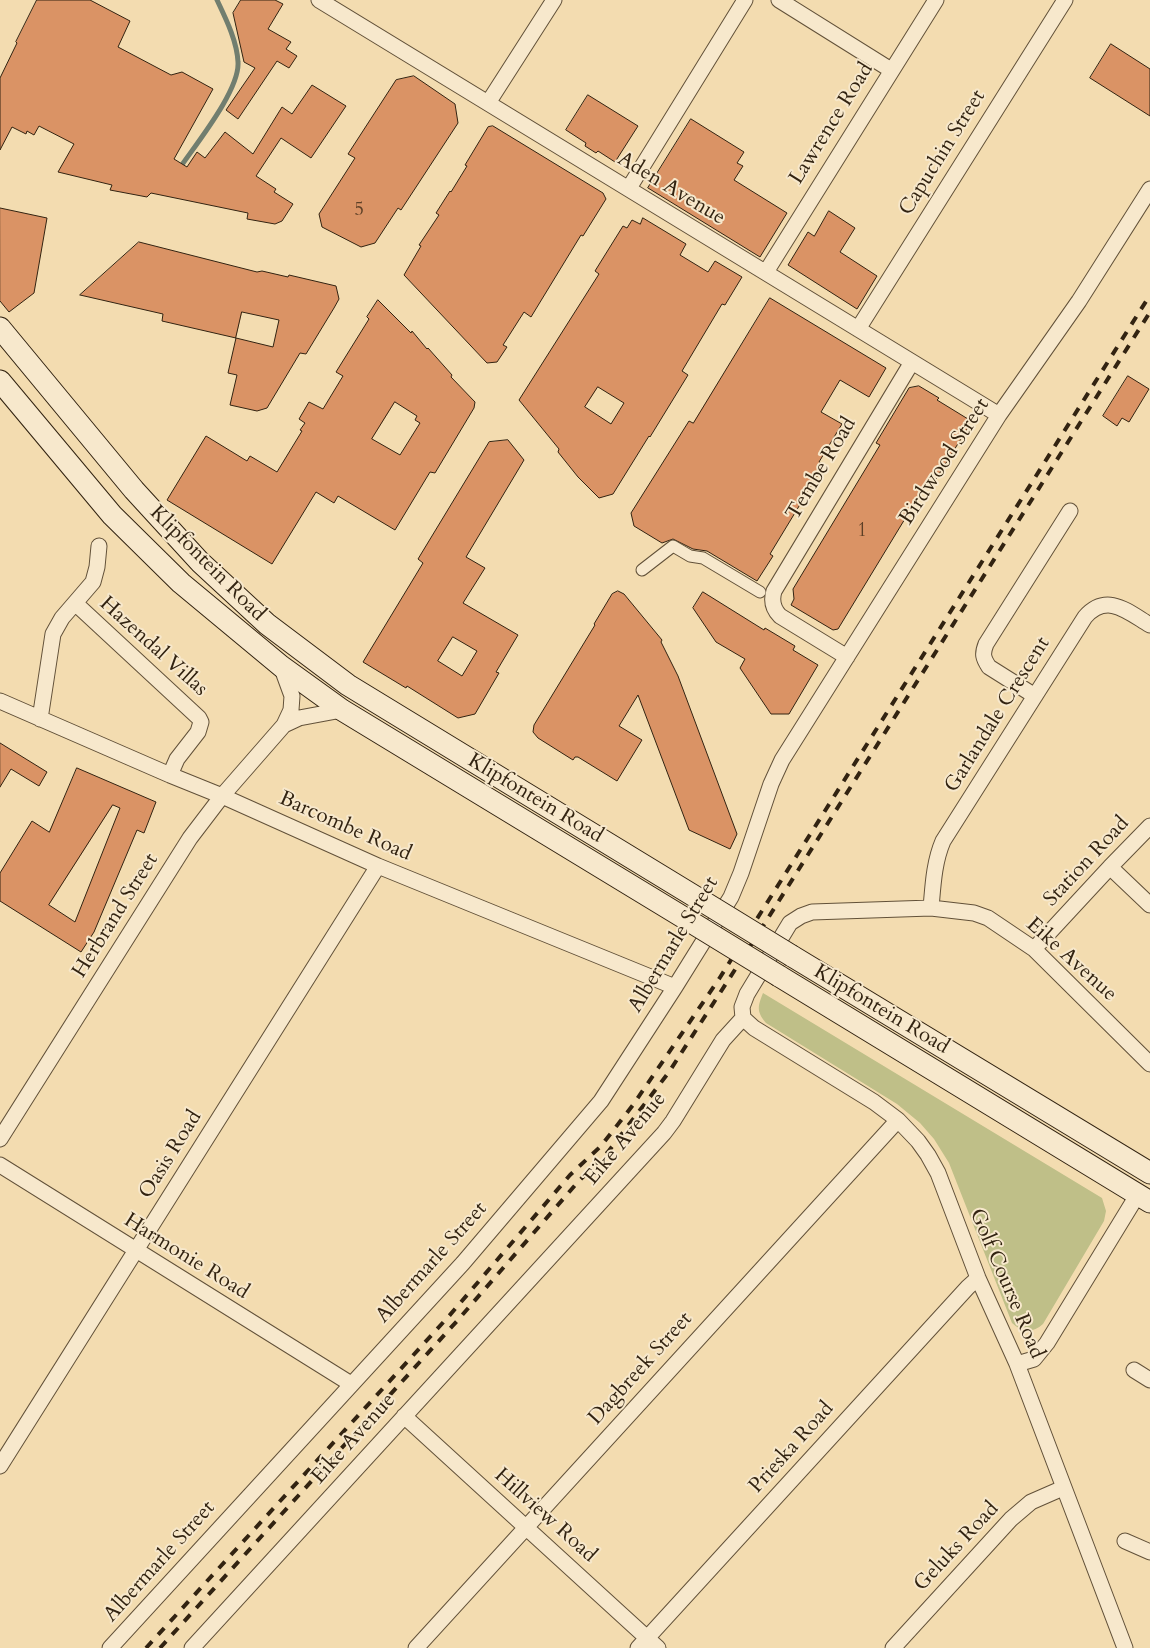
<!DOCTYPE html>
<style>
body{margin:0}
canvas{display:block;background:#f3dcb0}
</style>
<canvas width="1150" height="1648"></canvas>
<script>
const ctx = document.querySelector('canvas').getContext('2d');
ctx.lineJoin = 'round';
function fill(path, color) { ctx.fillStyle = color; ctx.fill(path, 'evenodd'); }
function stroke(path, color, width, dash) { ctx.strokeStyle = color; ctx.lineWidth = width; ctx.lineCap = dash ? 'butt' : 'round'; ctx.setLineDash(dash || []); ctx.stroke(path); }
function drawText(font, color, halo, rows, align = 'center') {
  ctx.font = font + ' Cardo,serif'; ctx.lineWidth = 4; ctx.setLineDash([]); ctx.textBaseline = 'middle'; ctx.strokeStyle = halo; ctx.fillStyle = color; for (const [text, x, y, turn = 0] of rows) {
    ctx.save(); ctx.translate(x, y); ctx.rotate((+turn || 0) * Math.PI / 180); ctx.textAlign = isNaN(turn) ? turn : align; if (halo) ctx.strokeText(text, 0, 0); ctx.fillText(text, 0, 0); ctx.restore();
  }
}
fill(new Path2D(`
 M763 993 1102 1198 1106 1211 1104 1221 1043 1324C1033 1333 1022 1333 1012 1323L949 1163 934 1139 920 1123 897 1104 766 1023C756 1011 758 1006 763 993Z`), '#bfbf88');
stroke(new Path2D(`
 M179 169C196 144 240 90 238 62 237 41 226 19 217 0`), '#717e6f', 5);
const building = new Path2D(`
 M37 0H90L130 21 118 47 171 75 182 72 213 89 174 159 187 167 197 152 205 158 225 132 253 154 282 107 292 114 312 85 346 106 311 158 281 138 256 176 276 189 274 192 293 204 282 221 275 224 247 219 248 213 151 193 147 197 110 190 112 185 58 172 74 144 39 126 34 135 27 131 26 134 12 127 0 150V78L17 43 16 42Z
 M241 0H275L283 4 268 29 291 42 286 49 297 56 289 68 277 61 238 119 226 110 255 68 244 62 233 13Z
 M1111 44 1150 69V116L1090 78Z
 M414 76 455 104 458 123 401 210 398 208 375 243 361 247 322 227 319 214 355 158 348 154 396 80Z
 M588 95 638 126 615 162 598 151 596 153 585 146 586 143 566 130Z
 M691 119 744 152 737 163 743 166 734 180 787 213 760 257 648 188Z
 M493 126 603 193 606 199 583 236 581 235 531 317 524 312 503 345 507 347 497 362 487 363 404 275 421 246 419 245 439 215 436 213 450 191 451 192 467 166 465 165 488 127Z
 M0 208 47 218 34 293 9 312 0 301Z
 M829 211 855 228 840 252 877 276 857 309 788 265 808 232 814 236Z
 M643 218 686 244 680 255 708 272 715 261 742 277 725 305 722 304 682 371 688 375 650 437 649 436 613 494 599 498 578 477 558 452 559 449 519 400 599 274 595 271 623 226 627 228 632 220 640 224ZM598 387 624 403 611 424 585 407Z
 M139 242 257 272 262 271 288 277 289 275 336 286 339 299 334 308 306 354 300 353 267 408 257 411 230 405 237 375 228 373 236 338 162 321 163 314 80 295ZM242 312 279 320 273 347 236 338Z
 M770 298 886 368 869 397 840 380 821 412 842 424 819 462 824 465 770 554 773 556 757 581 707 551 693 549 673 539 662 543 634 526 631 513 689 421 693 423Z
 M378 300 411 333 412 331 427 349 428 348 452 375 451 377 475 402 474 408 435 473 430 472 395 530 338 496 334 503 316 492 272 564 167 500 206 436 247 461 250 456 277 472 302 431 300 430 305 423 299 419 309 402 323 409 343 376 336 372 369 319 367 317ZM395 402 417 416 415 420 420 423 400 455 372 439Z
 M1128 376 1149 389 1129 422 1122 418 1117 426 1103 416Z
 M919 386 939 398 937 400 968 419 969 426 936 479 931 476 838 629 833 630 791 605 794 599 793 589 880 445 876 443 909 388Z
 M508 440 524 460 466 557 485 568 463 603 518 635 496 672 499 673 475 714 458 718 407 686 406 688 363 662 423 563 418 559 489 442ZM453 637 477 651 462 676 438 661Z
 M618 591 624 594 662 640 661 642 678 676 737 834 730 849 689 830 638 695 619 726 642 740 617 781 578 757H575L573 760 538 738 533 732 534 725 595 625 594 624 612 594Z
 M703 592 764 630 765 628 795 646 793 650 818 665 789 714H771L740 668 745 659 716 642 693 608Z
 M0 743 47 772 39 786 11 769 0 787Z
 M77 768 156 802 144 833 137 830 94 932 81 952 0 901V873L32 821 49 832ZM113 805 120 808 75 922 49 905Z`);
fill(building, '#da9365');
stroke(building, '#322311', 1);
const pedestrian = new Path2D(`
 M642 570 673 546 690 556 703 558 760 592`);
const minor = new Path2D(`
 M319 0 999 415
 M779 0 891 70
 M488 103 554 0
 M629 188 745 0
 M766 272 936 0
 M858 329 1065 0
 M75 603 199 718 201 722 198 732 177 759 170 775
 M847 657 780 616C773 609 771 601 774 591L912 362
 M1035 696 989 667C983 658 982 654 986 644L1070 511
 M0 701 170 775 222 796 378 866 675 987
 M40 719 53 634 62 618 93 582 97 567 99 546
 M284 725 299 718 342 710
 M1110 867 1150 905
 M931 908C933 885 934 862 943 841L1085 617C1107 592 1128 612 1150 625
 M1034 949 1110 867 1150 826
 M743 1018 754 1028 874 1102 898 1120 918 1141 928 1155 938 1173 978 1278 1017 1364 1125 1648
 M743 1018 742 1007 747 994 790 923 801 916 812 912 931 908 974 913 988 918 1034 949 1150 1064
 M0 1139 190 838 222 796 284 725 291 710 292 696 281 666
 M0 1165 351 1384
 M1017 1364 1034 1359 1047 1343 1138 1194
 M1134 1370 1150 1380
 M404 1416 658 1648
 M0 1466 378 866
 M1125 1541 1150 1552
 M110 1648 463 1263 601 1101 675 987 731 897 741 873 771 784 782 760 999 415 1079 301 1150 189
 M192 1648 664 1133 673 1121 723 1040 743 1018
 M416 1648 898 1120
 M638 1648 968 1287 978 1278
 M893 1648 1011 1519 1031 1502 1063 1488`);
const secondary = new Path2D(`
 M0 328 134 490 200 562 267 624 348 685 699 899
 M0 381 112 515 181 583 281 666 342 710 686 919
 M792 956 1150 1173
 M779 976 1150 1202`);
stroke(pedestrian, '#625139', 13);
stroke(minor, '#625139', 17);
stroke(secondary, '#322311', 23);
stroke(pedestrian, '#f7e8cc', 11);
stroke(minor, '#f7e8cc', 15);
stroke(secondary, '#f7e8cc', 21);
stroke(new Path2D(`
 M146 1648 449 1316 570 1175 601 1146 633 1105 719 979 1150 295
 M160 1648 457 1321 577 1183 608 1152 669 1072 758 934 1150 312`), '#322311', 4, [9, 9]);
const secondaryBridge = new Path2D(`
 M699 899 792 956
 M686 919 779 976`);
stroke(secondaryBridge, '#322311', 23, []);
stroke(secondaryBridge, '#f7e8cc', 21);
drawText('19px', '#5c3f26', null, [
 ["5",359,211],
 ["1",862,532]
]);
drawText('21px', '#322311', '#f7e8cc', [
 ["Lawrence Road",832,124,-58],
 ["Capuchin Street",943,153,-58],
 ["Aden Avenue",671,189,31],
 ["Birdwood Street",945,462,-57],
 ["Tembe Road",822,469,-59],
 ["Klipfontein Road",207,564,45],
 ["Hazendal Villas",153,647,42],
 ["Garlandale Crescent",998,715,-58],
 ["Klipfontein Road",535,799,31],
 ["Barcombe Road",345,827,24],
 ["Station Road",1087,862,-47],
 ["Herbrand Street",116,916,-58],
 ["Albermarle Street",674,945,-59],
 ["Eike Avenue",1071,960,42],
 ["Klipfontein Road",881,1010,31],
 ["Eike Avenue",626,1139,-50],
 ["Oasis Road",171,1155,-58],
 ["Harmonie Road",186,1257,32],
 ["Albermarle Street",432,1263,-48],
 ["Golf Course Road",1006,1284,67],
 ["Dagbreek Street",641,1369,-48],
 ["Eike Avenue",354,1439,-48],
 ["Prieska Road",792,1448,-48],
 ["Hillview Road",545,1516,42],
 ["Geluks Road",957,1547,-47],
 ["Albermarle Street",160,1562,-48]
]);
</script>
